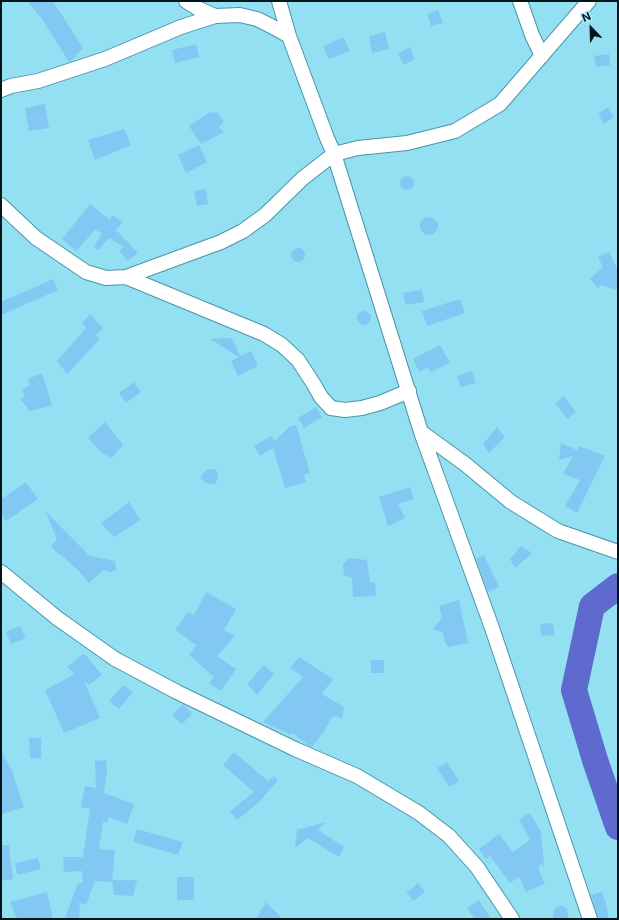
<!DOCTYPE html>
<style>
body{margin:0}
#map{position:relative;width:619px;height:920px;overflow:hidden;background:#94e0f3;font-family:Inter,sans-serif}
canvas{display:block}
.frame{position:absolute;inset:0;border:2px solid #01171c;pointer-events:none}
.north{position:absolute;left:571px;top:8px;width:40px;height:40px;-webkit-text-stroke:3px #afeafa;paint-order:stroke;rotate:337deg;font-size:11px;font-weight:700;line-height:16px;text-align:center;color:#01171c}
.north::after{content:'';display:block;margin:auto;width:14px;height:18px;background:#01171c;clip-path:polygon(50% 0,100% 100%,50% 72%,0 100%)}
</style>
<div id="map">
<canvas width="619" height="920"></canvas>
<div class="frame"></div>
<div class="north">N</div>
</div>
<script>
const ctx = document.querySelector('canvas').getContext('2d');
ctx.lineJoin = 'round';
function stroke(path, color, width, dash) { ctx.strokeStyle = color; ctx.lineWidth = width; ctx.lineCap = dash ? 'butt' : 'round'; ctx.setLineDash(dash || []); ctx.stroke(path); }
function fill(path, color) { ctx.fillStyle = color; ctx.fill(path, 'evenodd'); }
stroke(new Path2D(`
 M618 586 592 606 574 690 595 760 618 827`), '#5e6ace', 26);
fill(new Path2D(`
 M27 1H53L83 48 70 62H69L42 19Z
 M438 10 443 23 431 26 427 14Z
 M385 32 389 49 372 53 369 36Z
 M343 37 350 51 329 59 323 46Z
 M196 44 199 57 175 63 172 50Z
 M410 47 415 59 404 65 398 53Z
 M609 54 610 65 596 67 594 56Z
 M45 104 49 128 29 131 25 108Z
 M608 107 614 117 604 124 598 114Z
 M210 112 218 113 224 122 219 127 224 132 201 144 189 126Z
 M124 129 131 145 95 160 88 140Z
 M199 145 207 162 186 173 178 155Z
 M400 183a7 7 0 1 1 14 0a7 7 0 1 1-14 0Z
 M206 189 208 204 197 206 194 191Z
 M90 204 110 220 112 215 123 222 116 230 138 253 128 261 119 251 124 247 109 238 99 250 94 247 102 233 95 230 76 251 62 239Z
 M420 226a9 9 0 1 1 18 0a9 9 0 1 1-18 0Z
 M291 255a7 7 0 1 1 14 0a7 7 0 1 1-14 0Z
 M609 252 618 271V290L601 285 598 288 590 279 603 267 598 257Z
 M53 279 58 290 1 315V302Z
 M422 290 424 302 406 305 403 293Z
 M460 299 465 313 427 326 422 311Z
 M357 318a7 7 0 1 1 14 0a7 7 0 1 1-14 0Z
 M90 314 103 328 96 335 100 339 67 374 57 361 86 328 82 323Z
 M230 338 233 340 240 356 251 351 258 366 238 376 231 361 239 357 210 339Z
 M440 345 450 363 431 372 428 367 419 372 413 359Z
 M472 371 476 383 461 387 457 376Z
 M42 373 52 405 30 411 20 399 25 397 22 390 30 385 28 379Z
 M134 382 141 392 126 403 119 393Z
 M564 396 576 412 567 419 555 403Z
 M316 407 322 417 304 428 298 418Z
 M105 422 123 445 112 458 102 453 88 438Z
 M296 425 310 473 304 475 306 482 285 488 273 448 260 456 254 446 271 436 275 441 289 427Z
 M497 427 505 437 489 453 483 444Z
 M561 443 577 450 579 446 605 456 577 513 565 506 580 480 563 474 573 456 559 460Z
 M209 469H213L217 471 218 475V479L215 484H208L200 478 206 470Z
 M26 482 38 499 6 521 1 514V499Z
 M410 487 414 499 398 504 405 518 388 526 379 497Z
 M129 502 140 520 114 537 101 523Z
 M45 511 88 554 87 555 115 561 116 570 110 572 104 570 89 583 78 570 61 555 60 556 51 546 57 539Z
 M521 546 532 553 515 568 510 559Z
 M484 555 499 587 488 592 476 559Z
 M349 558 367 560 370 583 375 582 376 596 353 597 352 578 344 575 343 564Z
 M206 592 236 609 224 630 235 636 217 656 236 669 221 691 209 683 214 677 189 655 196 645 175 630 188 612 194 615Z
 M459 600 468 643 448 647 445 643 443 633 433 629 442 618 439 606Z
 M553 623 555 635 541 636 540 624Z
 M20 626 26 638 11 644 6 632Z
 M84 653 102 675 89 685 84 681 100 718 64 733 45 690 75 674 67 667Z
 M299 657 333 679 322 694 344 707 342 718 333 716 323 733 312 747 308 745 292 733 291 735 263 722 303 677 290 668Z
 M371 660H384V673H371Z
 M264 665 274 674 257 695 247 684Z
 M123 685 133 692 119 709 109 701Z
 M183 704 192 714 182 724 172 715Z
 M29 738H41V758L30 759Z
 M1 750 15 777 14 778 24 807 1 814Z
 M234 752 268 781 274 776 278 780 258 803 237 820 230 811 254 792 223 765Z
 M106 760 107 772 104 793 134 804 127 824 108 817V822H103L99 849 115 850 112 882 95 881 86 905 80 903 79 918H65L78 883H80L83 882 82 871 64 872 63 857H83L90 809 81 807 85 786 96 788 95 761Z
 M447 762 459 781 449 787 437 768Z
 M530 813 541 832 544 865 543 866 542 863 538 868 545 884 526 892 519 877 510 883 490 856 486 859 479 849 499 834 513 852 530 840 519 819Z
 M326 822 318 830 344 847 339 857 308 838 295 848 297 830H296Z
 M137 829 183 842 178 855 133 842Z
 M1 845H9L13 879 1 881Z
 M38 858 41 869 17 875 15 863Z
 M177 877H194V900H177Z
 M112 880H137L133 896 114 895Z
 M418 883 425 892 414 901 406 893Z
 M47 892 53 919H17L10 902Z
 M602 892 606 903 609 919H598L591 895Z
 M479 900 491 919H475L467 908Z
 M266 902 283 919H256Z
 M558 906H563L567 909 569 919H553V912L554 910Z`), '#82c8f2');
const minor = new Path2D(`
 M186 1 197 8 215 16
 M279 1 289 36 327 138 334 154 421 432 492 628 590 919
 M520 1 532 35 542 56
 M1 90 11 86 38 81 105 59 181 27 215 16 240 15 257 19 271 26 289 36
 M1 205 36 238 86 272 106 278 126 277 221 242 243 231 265 215 303 178 334 154 358 148 407 143 455 131 500 104 589 1
 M126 277 264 334 282 345 298 360 313 383 321 397 331 408 345 410 362 408 380 403 409 391
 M421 432 465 464 511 502 558 531 618 552
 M1 572 57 618 115 659 177 692 295 749 357 776 419 813 449 836 477 867 512 919`);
stroke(minor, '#4995a7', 16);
stroke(minor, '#fff', 14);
</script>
